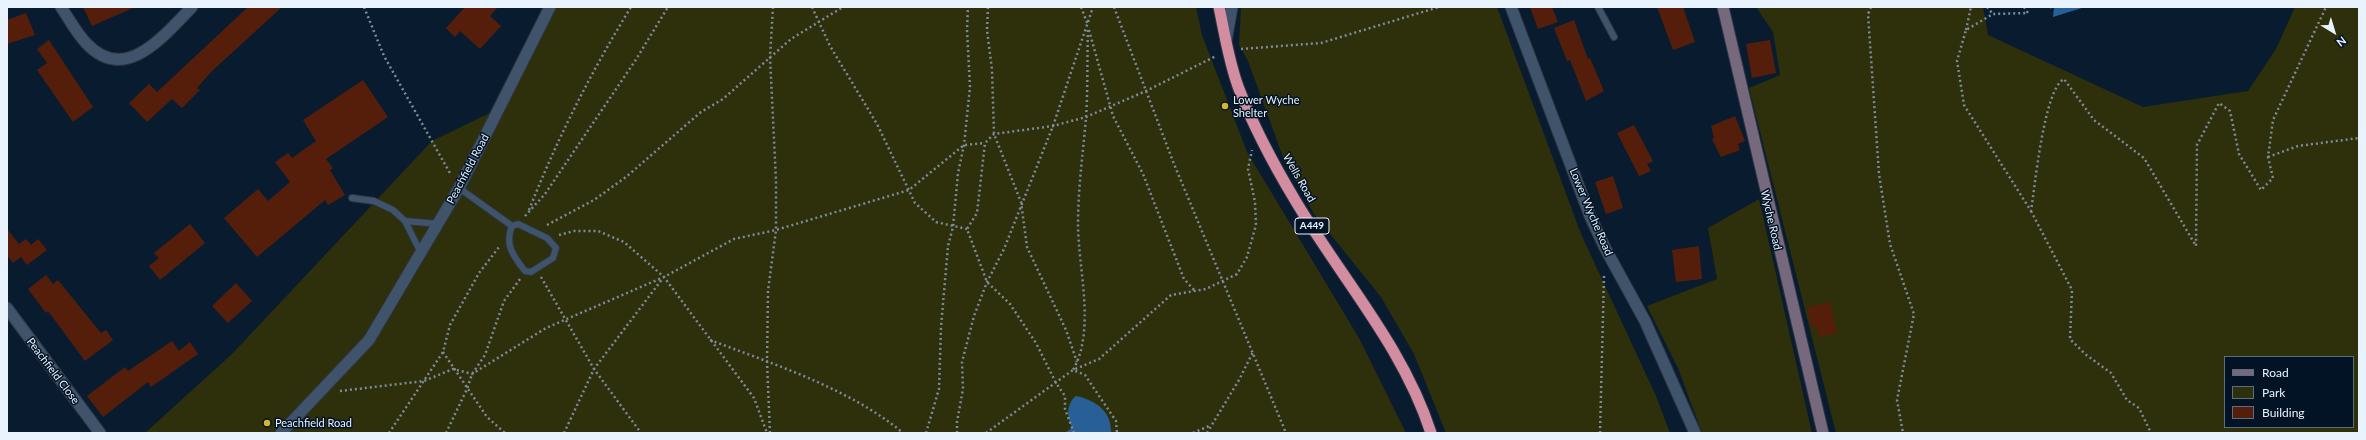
<!DOCTYPE html>
<style>
body{margin:0}
#map{position:relative;width:2366px;height:440px;overflow:hidden;background:#091c2f;font-family:Lato,sans-serif}
canvas{display:block}
.frame{position:absolute;inset:0;border:8px solid #e9f3fd;pointer-events:none}
.legend{position:absolute;left:2224px;top:356px;width:130px;height:72px;box-sizing:border-box;background:#021325;border:1px solid #5e6d7b;margin:0;padding:5px 7px;list-style:none;font-size:12px;color:#e9f3fd}
.legend li{display:flex;align-items:center;gap:8px;height:20px}
.legend b{width:20px;border:1px solid #5e6d7b}
.north{position:absolute;left:2314px;top:12px;width:40px;height:40px;-webkit-text-stroke:3px #021325;paint-order:stroke;rotate:142deg;font-size:11px;font-weight:700;line-height:16px;text-align:center;color:#e9f3fd}
.north::after{content:'';display:block;margin:auto;width:14px;height:18px;background:#e9f3fd;clip-path:polygon(50% 0,100% 100%,50% 72%,0 100%)}
</style>
<div id="map">
<canvas width="2366" height="440"></canvas>
<div class="frame"></div>
<ul class="legend">
<li><b style="height:5px;background:#76697e"></b>Road</li>
<li><b style="height:11px;background:#2e2f0b"></b>Park</li>
<li><b style="height:11px;background:#551e0b"></b>Building</li>
</ul>
<div class="north">N</div>
</div>
<script>
const ctx = document.querySelector('canvas').getContext('2d');
ctx.lineJoin = 'round';
function fill(path, color) { ctx.fillStyle = color; ctx.fill(path, 'evenodd'); }
function stroke(path, color, width, dash) { ctx.strokeStyle = color; ctx.lineWidth = width; ctx.lineCap = dash ? 'butt' : 'round'; ctx.setLineDash(dash || []); ctx.stroke(path); }
function drawText(font, color, halo, rows, align = 'center') {
  ctx.font = font + ' Lato,sans-serif'; ctx.lineWidth = 3; ctx.setLineDash([]); ctx.textBaseline = 'middle'; ctx.strokeStyle = halo; ctx.fillStyle = color; for (const [text, x, y, turn = 0] of rows) {
    ctx.save(); ctx.translate(x, y); ctx.rotate((+turn || 0) * Math.PI / 180); ctx.textAlign = isNaN(turn) ? turn : align; if (halo) ctx.strokeText(text, 0, 0); ctx.fillText(text, 0, 0); ctx.restore();
  }
}
fill(new Path2D(`
 M550 7H1196L1202 35 1247 152 1359 338 1406 433H145L232 354 432 141 500 108Z
 M1241 7H1497L1581 234 1656 396 1670 433H1446L1414 354 1381 297 1314 214 1283 157 1248 61 1239 45Z
 M1756 7H1983L1988 35 2143 107 2248 91 2276 49 2295 7H2359V433H1836L1749 88 1780 75 1773 32ZM2225 357H2353V427H2225Z
 M1759 199 1812 433H1702L1678 368 1647 306 1717 279 1708 228Z`), '#2e2f0b');
fill(new Path2D(`
 M2054 7H2085L2053 17Z
 M1076 396C1095 400 1112 411 1111 433H1077C1066 424 1065 404 1076 396Z`), '#295f97');
stroke(new Path2D(`
 M1069 433 1074 430`), '#295f97', 5);
fill(new Path2D(`
 M83 7H135L92 26Z
 M248 7H282L211 72 197 88 200 90 182 108 172 99 147 122 129 103 149 84 157 92Z
 M465 7H498L490 16 501 26 480 49 460 31 455 37 446 28Z
 M1530 7H1552L1558 22 1538 29Z
 M1657 7H1683L1695 42 1673 50Z
 M26 13 35 35 7 44V20Z
 M1574 20 1588 59 1590 58 1604 91 1586 101 1570 60 1567 61 1554 28Z
 M49 40 93 107 73 122 37 70 47 63 37 49Z
 M1770 40 1776 73 1752 78 1746 44Z
 M363 80 388 117 326 159 333 168 330 170 345 195 328 205 325 200 257 257 224 218 258 189 268 201 290 182 275 162 288 153 292 158 316 141 303 120Z
 M1735 116 1745 141 1738 144 1740 150 1721 157 1712 139 1714 138 1711 126Z
 M1634 125 1653 161 1647 164 1651 171 1639 176 1617 133Z
 M1613 176 1623 208 1606 214 1595 182Z
 M190 224 205 243 160 280 149 266 159 258 154 253Z
 M7 229 19 244 26 239 31 245 38 239 47 250 27 265 21 257 13 263 7 255Z
 M1699 246 1702 279 1676 282 1672 250Z
 M46 275 53 284 58 280 101 333 106 330 113 340 85 361 48 311 46 313 28 289Z
 M236 283 252 301 228 323 212 306Z
 M1830 302 1837 333 1819 337 1816 326 1811 327 1807 307Z
 M172 341 179 351 190 342 198 354 151 387 148 382 103 417 87 396 125 367 128 371Z`), '#551e0b');
const service = new Path2D(`
 M1598 7 1614 37
 M459 188 512 226 518 224 547 238 556 248 553 258 531 272 525 271C514 257 504 245 512 226
 M352 198 374 201 393 210 405 221 439 224
 M405 221 421 253`);
const minor = new Path2D(`
 M61 7C69 19 77 34 87 44 126 85 165 34 192 7
 M1511 7 1590 216 1605 248 1645 321 1695 433
 M1226 41 1232 7
 M7 308 100 433`);
const tertiary = new Path2D(`
 M281 433 369 340 459 188 550 7`);
const secondary = new Path2D(`
 M1723 7 1823 433`);
const trunk = new Path2D(`
 M1219 7C1225 35 1229 63 1239 89 1254 128 1274 165 1295 200 1341 278 1403 346 1431 433`);
stroke(service, '#2f3544', 8);
stroke(minor, '#2f3544', 13);
stroke(tertiary, '#2f3544', 13);
stroke(secondary, '#2f3544', 13);
stroke(trunk, '#2f3544', 13);
stroke(new Path2D(`
 M364 7 384 56 451 175
 M812 7 830 46 877 124 915 203 936 222 967 229
 M988 7 987 30 992 70 994 134 1021 202 1027 247 1066 330 1077 362
 M1081 7 1088 25
 M1114 7 1174 164 1286 433
 M1871 7 1868 14 1879 174 1890 244 1914 314 1897 400 1903 433
 M1987 7 1993 14
 M2024 7 2028 13 1993 14 1966 30 1957 61 1964 105 2031 211C2035 186 2044 89 2064 79L2094 120 2144 158 2196 246 2197 145 2219 103 2230 111 2239 154 2261 190 2273 178 2268 157 2273 120 2326 7
 M2050 7H2054
 M1088 30C1087 59 1088 89 1086 118 1083 153 1078 188 1078 224 1078 268 1096 330 1073 370L1085 375 1116 421 1117 433
 M1089 30 1113 116 1143 174 1184 279 1195 291
 M1966 30 1971 7
 M1241 49 1321 43 1439 7
 M2268 157 2298 146 2359 138
 M529 210C557 139 591 72 631 7
 M2031 211 2072 290 2070 339 2085 354 2111 373 2127 400 2139 408 2151 433
 M525 216 545 194 635 61 668 7
 M547 225 594 200 626 177 701 112 723 99 791 39 843 7
 M559 235 574 231H598L624 242 664 277 754 398 767 433
 M541 277 594 369 641 433
 M710 340C773 364 851 389 903 433
 M443 352 487 417 505 433
 M340 391 424 381 453 369 472 374 546 328 664 277 734 239 776 230 909 190 964 145 985 143
 M389 433 443 352 450 325 479 273 499 247
 M446 433 467 389 472 374 485 355 504 301 520 279
 M564 433 594 369 663 278
 M770 433 767 362 768 291 776 230V181L770 57 773 7
 M926 433 939 389 941 327 948 246 953 227 958 173 964 145 970 87 967 30 968 7
 M957 433V422L963 389 962 362 974 316 987 282 1004 249 1053 126 1093 7
 M986 433 1073 370 1099 359 1171 295 1206 289 1237 274 1247 257 1256 225 1255 202 1248 169 1252 150
 M1074 433 1065 409V396L1056 383 1036 343 1010 304 987 282 967 229 977 213 985 143 994 134 1053 126 1086 117 1146 91 1216 56
 M1193 433 1209 426
 M1207 433 1239 380 1253 352
 M1600 433 1604 276`), '#7d8b9a', 2.5, [2, 3]);
stroke(service, '#3f546a', 6);
stroke(minor, '#3f546a', 11);
stroke(tertiary, '#3f546a', 11);
stroke(secondary, '#76697e', 11);
stroke(trunk, '#d38da0', 11);
for (const [x, y, r, color] of [
 [1225,106,4,"#d5b534"],
 [267,423,4,"#d5b534"]
]) { const dot = new Path2D(); dot.arc(x, y, r, 0, 2 * Math.PI); ctx.fillStyle = color; ctx.fill(dot); stroke(dot, '#021325', 1.5); }
for (const [x, y, w] of [
 [1312,226,34]
]) { const box = new Path2D(); box.roundRect(x - w / 2, y - 8, w, 16, 3); ctx.fillStyle = '#021325'; ctx.fill(box); stroke(box, '#e9f3fd', 1); }
drawText('bold 10px', '#e9f3fd', null, [
 ["A449",1312,226]
]);
drawText('11px', '#e9f3fd', '#021325', [
 ["Lower Wyche",1233,100],
 ["Shelter",1233,113],
 ["Peachfield Road",275,423]
], 'left');
drawText('11px', '#e9f3fd', '#021325', [
 ["Peachfield Road",468,169,-62],
 ["Wells Road",1299,178,60],
 ["Lower Wyche Road",1591,212,67],
 ["Wyche Road",1771,220,77],
 ["Peachfield Close",53,371,53]
]);
</script>
